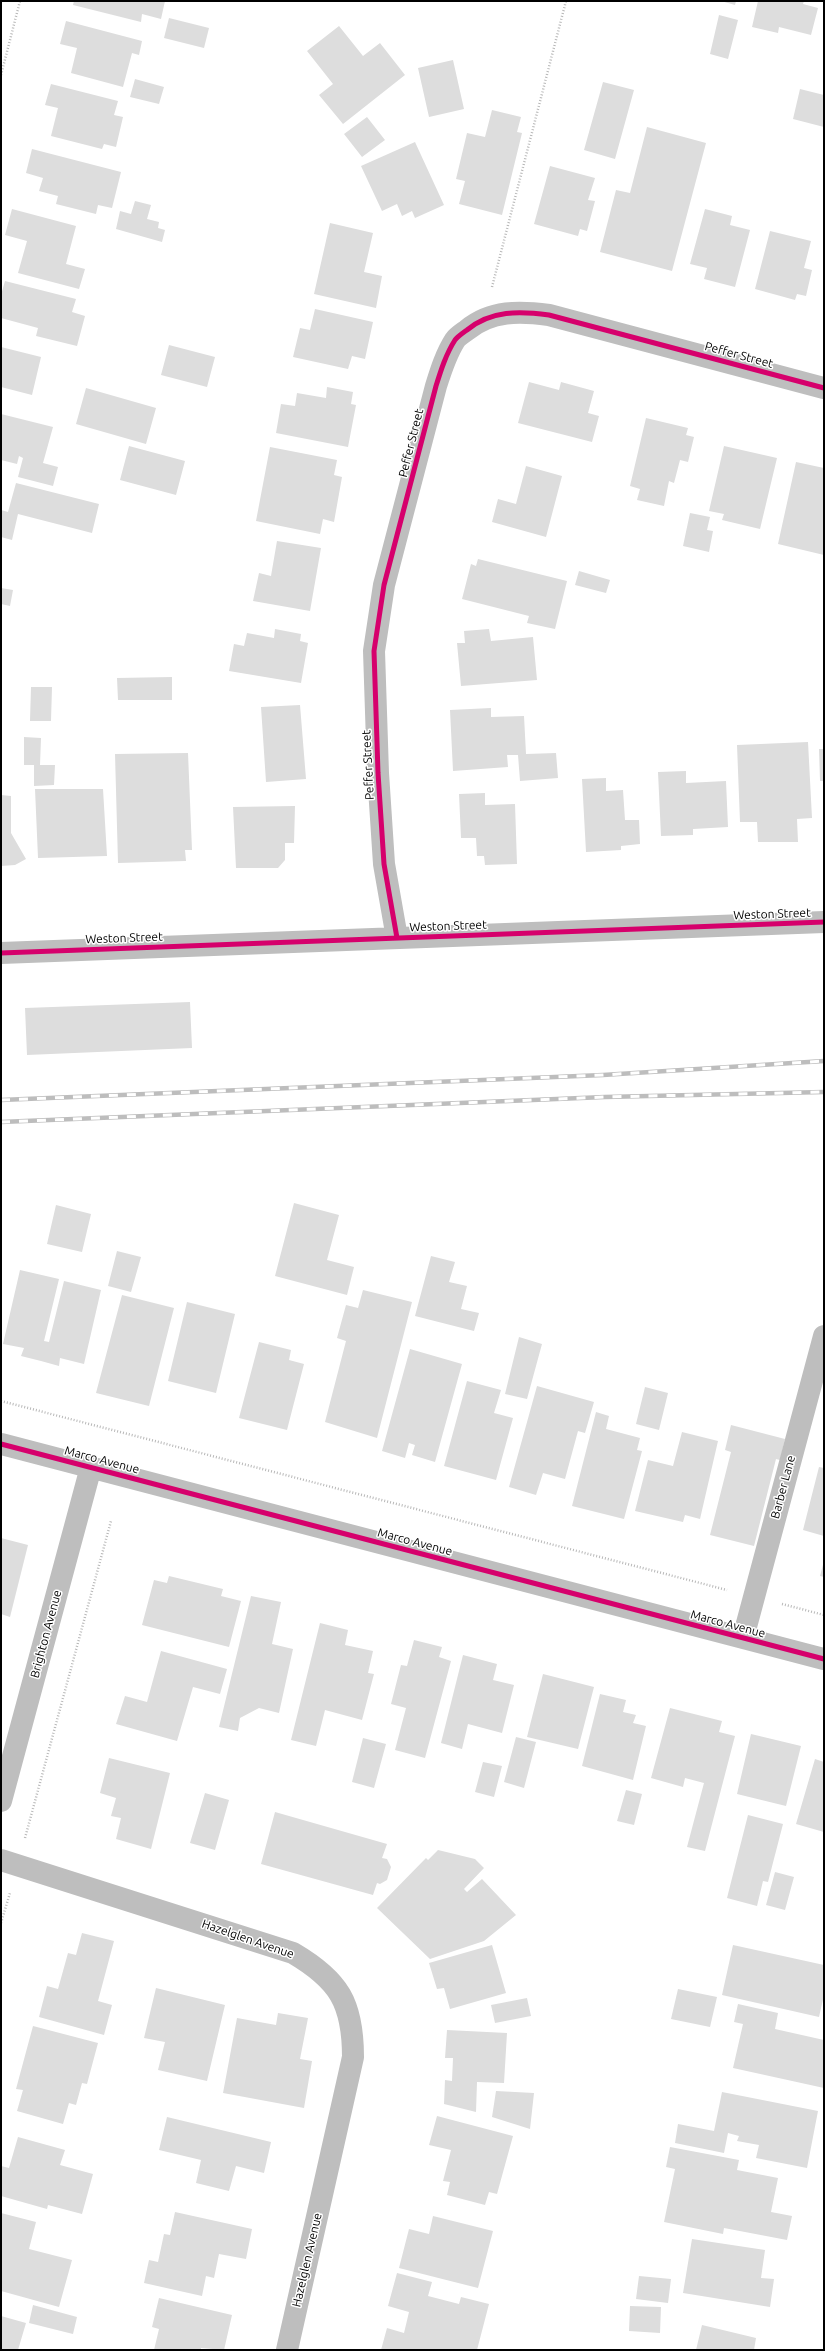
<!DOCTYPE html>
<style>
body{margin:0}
#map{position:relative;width:825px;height:2351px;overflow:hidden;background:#fff;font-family:Ubuntu,sans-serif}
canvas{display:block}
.frame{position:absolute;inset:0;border:2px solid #000;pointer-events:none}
</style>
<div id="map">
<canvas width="825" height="2351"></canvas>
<div class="frame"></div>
</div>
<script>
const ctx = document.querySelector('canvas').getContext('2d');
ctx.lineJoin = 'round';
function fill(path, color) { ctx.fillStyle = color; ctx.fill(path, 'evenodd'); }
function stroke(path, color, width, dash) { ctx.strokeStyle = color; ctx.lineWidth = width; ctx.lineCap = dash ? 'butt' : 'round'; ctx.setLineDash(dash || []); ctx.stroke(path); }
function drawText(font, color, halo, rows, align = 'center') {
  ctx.font = font + ' Ubuntu,sans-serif'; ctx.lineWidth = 3; ctx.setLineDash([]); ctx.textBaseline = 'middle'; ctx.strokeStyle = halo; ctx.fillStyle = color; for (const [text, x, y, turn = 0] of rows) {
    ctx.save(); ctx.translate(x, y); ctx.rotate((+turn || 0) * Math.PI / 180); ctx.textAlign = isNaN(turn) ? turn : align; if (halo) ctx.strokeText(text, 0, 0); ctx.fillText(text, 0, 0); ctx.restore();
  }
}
fill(new Path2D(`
 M74 1H165L161 19 142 14 141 22 73 5Z
 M721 1H736L735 5Z
 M758 1H804L803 4 818 8 811 35 779 27 778 33 752 27Z
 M719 15 738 20 728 59 710 54Z
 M169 18 209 28 204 48 164 38Z
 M66 21 142 41 139 55 132 53 123 87 71 73 77 48 60 44Z
 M339 26 363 56 380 43 405 75 343 124 319 95 333 84 307 51Z
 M453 60 464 109 429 117 418 68Z
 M135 79 164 87 159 104 130 97Z
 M603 82 634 90 615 159 584 150Z
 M51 84 118 101 114 115 123 117 116 147 104 144 102 149 51 136 58 108 45 105Z
 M800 89 824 95V127L793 119Z
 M492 110 521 117 517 132 522 133 502 215 459 204 465 181 456 179 467 133 485 137Z
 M367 117 385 140 362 157 344 134Z
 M647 127 706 143 672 271 600 252 616 190 630 193Z
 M415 142 444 205 415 218 412 211 402 216 397 204 382 211 361 166Z
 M32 149 121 172 112 208 98 205 96 214 56 204 58 196 39 191 43 178 26 173Z
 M550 166 595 178 588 200 595 201 587 231 580 229 578 236 534 224Z
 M135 201 151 205 147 219 159 222 158 228 165 230 162 242 116 229 120 211 131 214Z
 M12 209 76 226 66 264 85 269 79 289 18 273 27 241 5 235Z
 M705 209 732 216 730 225 750 230 735 287 704 279 707 268 690 264Z
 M330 223 373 233 364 272 382 276 376 308 314 294Z
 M770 231 811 241 804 268 812 270 806 296 797 294 795 300 755 289Z
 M5 281 76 299 72 312 85 316 77 346 36 336 38 328 1 318V295Z
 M315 309 373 322 365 359 352 356 348 369 293 357 300 328 310 330Z
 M169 345 215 357 207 387 161 375Z
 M1 347 41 357 32 395 1 387Z
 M529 382 559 390 561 382 594 391 588 413 599 416 592 442 518 423Z
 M327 387 353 392 351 404 356 405 348 447 276 433 281 404 295 406 297 393 326 398Z
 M86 388 156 408 146 444 76 424Z
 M1 414 53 427 43 463 58 467 53 486 18 477 23 458 19 456 17 464 1 460Z
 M646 418 688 428 686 435 694 437 688 462 680 460 674 483 669 481 664 506 637 500 640 489 630 486Z
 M129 446 185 461 176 495 120 480Z
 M724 446 777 458 760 529 722 520 724 514 709 511Z
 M270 447 337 460 334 475 342 477 334 522 323 519 320 534 256 521Z
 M796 462 824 468V555L778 544Z
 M526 466 562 476 546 537 492 522 498 499 516 504Z
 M16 483 99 504 92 533 18 514 12 540 1 537V510L8 512Z
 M690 513 710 517 707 530 713 531 709 552 683 546Z
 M277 541 321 548 310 611 253 601 259 573 271 576Z
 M478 559 567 581 555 629 527 623 529 616 462 599 471 564 476 566Z
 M579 571 610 580 606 593 575 585Z
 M1 588 13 590 10 606 1 604Z
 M275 629 301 634 300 641 308 643 301 683 229 671 234 644 244 646 247 633 274 638Z
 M489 629 491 641 533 637 537 680 461 686 457 643H465L464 631Z
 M172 677V700H118L117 678Z
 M31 687H52L51 721H30Z
 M300 705 306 779 266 782 261 707Z
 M491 708V717L524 716 526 754 556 753 558 778 520 781 518 755H507L508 767 453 771 450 710Z
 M24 737 41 738 40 765H55L54 785 34 786V765H24Z
 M808 742 812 818 797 819 798 842H758L757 822H740L737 745Z
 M819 749H824V781H820Z
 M188 753 192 850H185L186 861 118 863 115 754Z
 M686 771V783L726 781 728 827 693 829V835L661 836 658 772Z
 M606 778V791L623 790 625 820H639L640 844 621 846V850L586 852 582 779Z
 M35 789H103L107 856 38 858Z
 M485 793V805L515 804 517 864 485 865 484 856H477L476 838H461L459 794Z
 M1 795 11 796V833L26 859 15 865 1 866Z
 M295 806 294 843H285V860L278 868H236L233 807Z
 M190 1002 192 1048 27 1055 25 1008Z
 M294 1203 339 1215 327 1260 354 1267 347 1295 275 1276Z
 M56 1205 91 1214 82 1252 47 1244Z
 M117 1251 141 1257 131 1292 108 1286Z
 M431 1256 455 1262 449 1282 467 1286 461 1309 479 1313 474 1331 415 1316Z
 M20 1270 59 1279 44 1341 49 1342 64 1281 101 1290 84 1364 60 1358 59 1366 41 1361 21 1356 24 1348 3 1344Z
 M363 1290 412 1302 377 1438 325 1422 346 1341 337 1338 346 1305 358 1308Z
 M122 1295 174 1308 149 1406 96 1393Z
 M187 1302 235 1314 216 1393 168 1381Z
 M519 1337 542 1344 527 1399 505 1394Z
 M259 1342 291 1350 289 1360 304 1364 287 1430 239 1418Z
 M410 1349 462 1364 435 1462 412 1455 415 1445 409 1443 405 1458 382 1451Z
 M467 1381 501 1390 494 1413 513 1418 496 1480 444 1466Z
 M537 1386 594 1402 585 1433 578 1431 565 1479 543 1473 536 1495 509 1487Z
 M645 1387 668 1393 659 1430 636 1424Z
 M596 1412 609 1416 606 1429 640 1438 637 1450 642 1451 624 1519 572 1506Z
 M731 1425 785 1439 780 1460 776 1459 754 1546 710 1535 731 1452 725 1450Z
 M682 1432 718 1441 700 1519 685 1515 683 1522 635 1511 648 1460 673 1466Z
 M819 1467 824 1468V1536L803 1530Z
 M1 1538 28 1545 10 1617 1 1614Z
 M824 1561V1577L820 1576Z
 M169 1576 223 1589 221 1596 241 1601 229 1647 142 1625 154 1580 167 1583Z
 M251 1596 281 1602 272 1644 293 1649 279 1713 259 1708 240 1718 238 1731 219 1727Z
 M320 1623 348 1630 345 1645 373 1651 368 1673 374 1674 362 1720 325 1710 316 1746 291 1740Z
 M414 1640 442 1647 439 1657 451 1661 425 1758 395 1750 406 1708 391 1704 401 1665 407 1666Z
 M161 1651 227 1669 220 1694 193 1687 177 1741 116 1724 125 1696 147 1702Z
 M463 1655 497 1664 493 1680 514 1685 502 1733 468 1724 462 1749 441 1743Z
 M543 1674 594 1687 578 1749 527 1737Z
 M600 1694 626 1700 623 1712 636 1715 633 1723 646 1726 633 1780 582 1766Z
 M670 1708 722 1721 719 1732 735 1736 705 1851 687 1847 704 1783 685 1778 683 1787 651 1778Z
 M751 1734 801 1746 786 1806 737 1794Z
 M516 1737 536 1742 524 1788 504 1782Z
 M363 1738 386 1744 374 1788 352 1782Z
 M109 1758 170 1773 151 1849 116 1839 121 1818 111 1816 116 1798 100 1793Z
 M815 1759 824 1762V1832L796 1824Z
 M483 1762 502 1766 494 1797 475 1792Z
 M626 1790 642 1794 634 1825 617 1821Z
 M205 1793 229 1800 215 1850 190 1843Z
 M275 1812 387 1844 382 1858 387 1859 391 1867 387 1880 380 1884 377 1883 373 1895 261 1864Z
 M748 1815 783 1824 768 1882 763 1881 757 1906 727 1898Z
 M438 1850 475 1859 484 1868 464 1889 467 1892 482 1879 516 1915 484 1941 430 1959 377 1908 426 1858 428 1860Z
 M775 1872 794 1877 785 1910 766 1905Z
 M82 1933 114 1941 98 2001 112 2005 104 2035 39 2017 47 1986 58 1989 68 1953 76 1955Z
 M492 1945 506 1993 450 2009 444 1988 437 1989 429 1963Z
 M733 1945 824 1965V1995L819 2017 722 1995Z
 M156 1988 225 2005 207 2081 158 2070 165 2042 144 2038Z
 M678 1989 717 1997 710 2027 671 2019Z
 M527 1998 531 2016 495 2023 491 2005Z
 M738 2004 778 2013 775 2029 824 2040V2088L733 2068 743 2024 734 2022Z
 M278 2013 308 2018 300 2059 312 2061 304 2108 223 2093 237 2018 276 2025Z
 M33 2026 98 2043 87 2084 82 2083 76 2105 69 2103 63 2124 17 2111 23 2090 16 2089Z
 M447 2030 507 2033 504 2083 477 2082 476 2112 444 2104 445 2080 452 2081 453 2058H445Z
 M496 2091 534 2093 530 2129 492 2117Z
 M722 2092 818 2111 807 2168 756 2158 759 2145 737 2141 739 2136 728 2133 724 2153 675 2143 678 2124 714 2131Z
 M437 2116 513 2136 497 2194 489 2192 485 2205 447 2195 450 2182 443 2181 451 2150 429 2145Z
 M167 2117 271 2142 264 2173 236 2166 229 2191 196 2183 201 2160 159 2150Z
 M18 2137 65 2150 60 2165 93 2174 82 2214 48 2205 47 2209 1 2196V2166L9 2168Z
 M670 2147 739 2160 737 2170 778 2178 771 2212 792 2216 787 2240 724 2228 723 2234 664 2222 675 2169 666 2167Z
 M175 2212 252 2229 246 2259 219 2254 214 2278 206 2276 202 2296 144 2283 149 2260 158 2262 164 2234 170 2235Z
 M1 2213 36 2222 29 2249 72 2260 59 2307 1 2291Z
 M433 2216 493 2231 478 2288 399 2268 409 2229 429 2234Z
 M692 2239 765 2250 761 2278 774 2279 770 2307 683 2293Z
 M397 2273 432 2282 428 2296 459 2304 461 2297 489 2304 477 2350H381L387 2328 404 2333 409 2312 388 2306Z
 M639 2276 671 2279 668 2303 636 2299Z
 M159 2298 232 2315 224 2350 201 2348V2350H154L159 2329 152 2327Z
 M33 2305 77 2317 73 2334 29 2323Z
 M630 2306 661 2307 660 2333 629 2331Z
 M1 2316 26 2323 18 2350H1Z
 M702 2325 756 2338 754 2350H696Z`), '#ddd');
stroke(new Path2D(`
 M1 75 20 1
 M492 287 566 1
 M1 1401 727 1590
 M782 1604 824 1615
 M25 1838 111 1521
 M1 1923 10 1893`), '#b8b8b8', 2.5, [1, 2]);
stroke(new Path2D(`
 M397 938 384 864 378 773 374 651 384 585 436 386C441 370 446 354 455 340 458 336 463 333 467 330 491 310 520 311 549 315L824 388
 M1 953 824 922
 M1 1444 824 1659
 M743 1638 824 1336
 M1 1801 91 1467
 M1 1860 293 1953C339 1980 353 2003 353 2057L287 2350`), '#bebebe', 22);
const rail = new Path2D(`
 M1 1100 603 1075 824 1061
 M1 1122 605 1097 824 1092`);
stroke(rail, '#bdbdbd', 4.5);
stroke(rail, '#fff', 3, [9]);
stroke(new Path2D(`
 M397 938 384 864 378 773 374 651 384 585 436 386C441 370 446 354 455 340 458 336 463 333 467 330 491 310 520 311 549 315L824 388
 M1 953 824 922
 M1 1444 824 1659`), '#d6006c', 5);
drawText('12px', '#000', '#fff', [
 ["Peffer Street",739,355,15],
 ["Peffer Street",411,443,-76],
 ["Peffer Street",368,765,-93],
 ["Weston Street",772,914,-2],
 ["Weston Street",448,926,-2],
 ["Weston Street",124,938,-2],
 ["Marco Avenue",102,1460,15],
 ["Barber Lane",783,1487,-75],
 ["Marco Avenue",415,1542,15],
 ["Marco Avenue",728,1624,15],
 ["Brighton Avenue",46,1634,-75],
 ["Hazelglen Avenue",248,1939,19],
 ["Hazelglen Avenue",307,2260,-77]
]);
</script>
